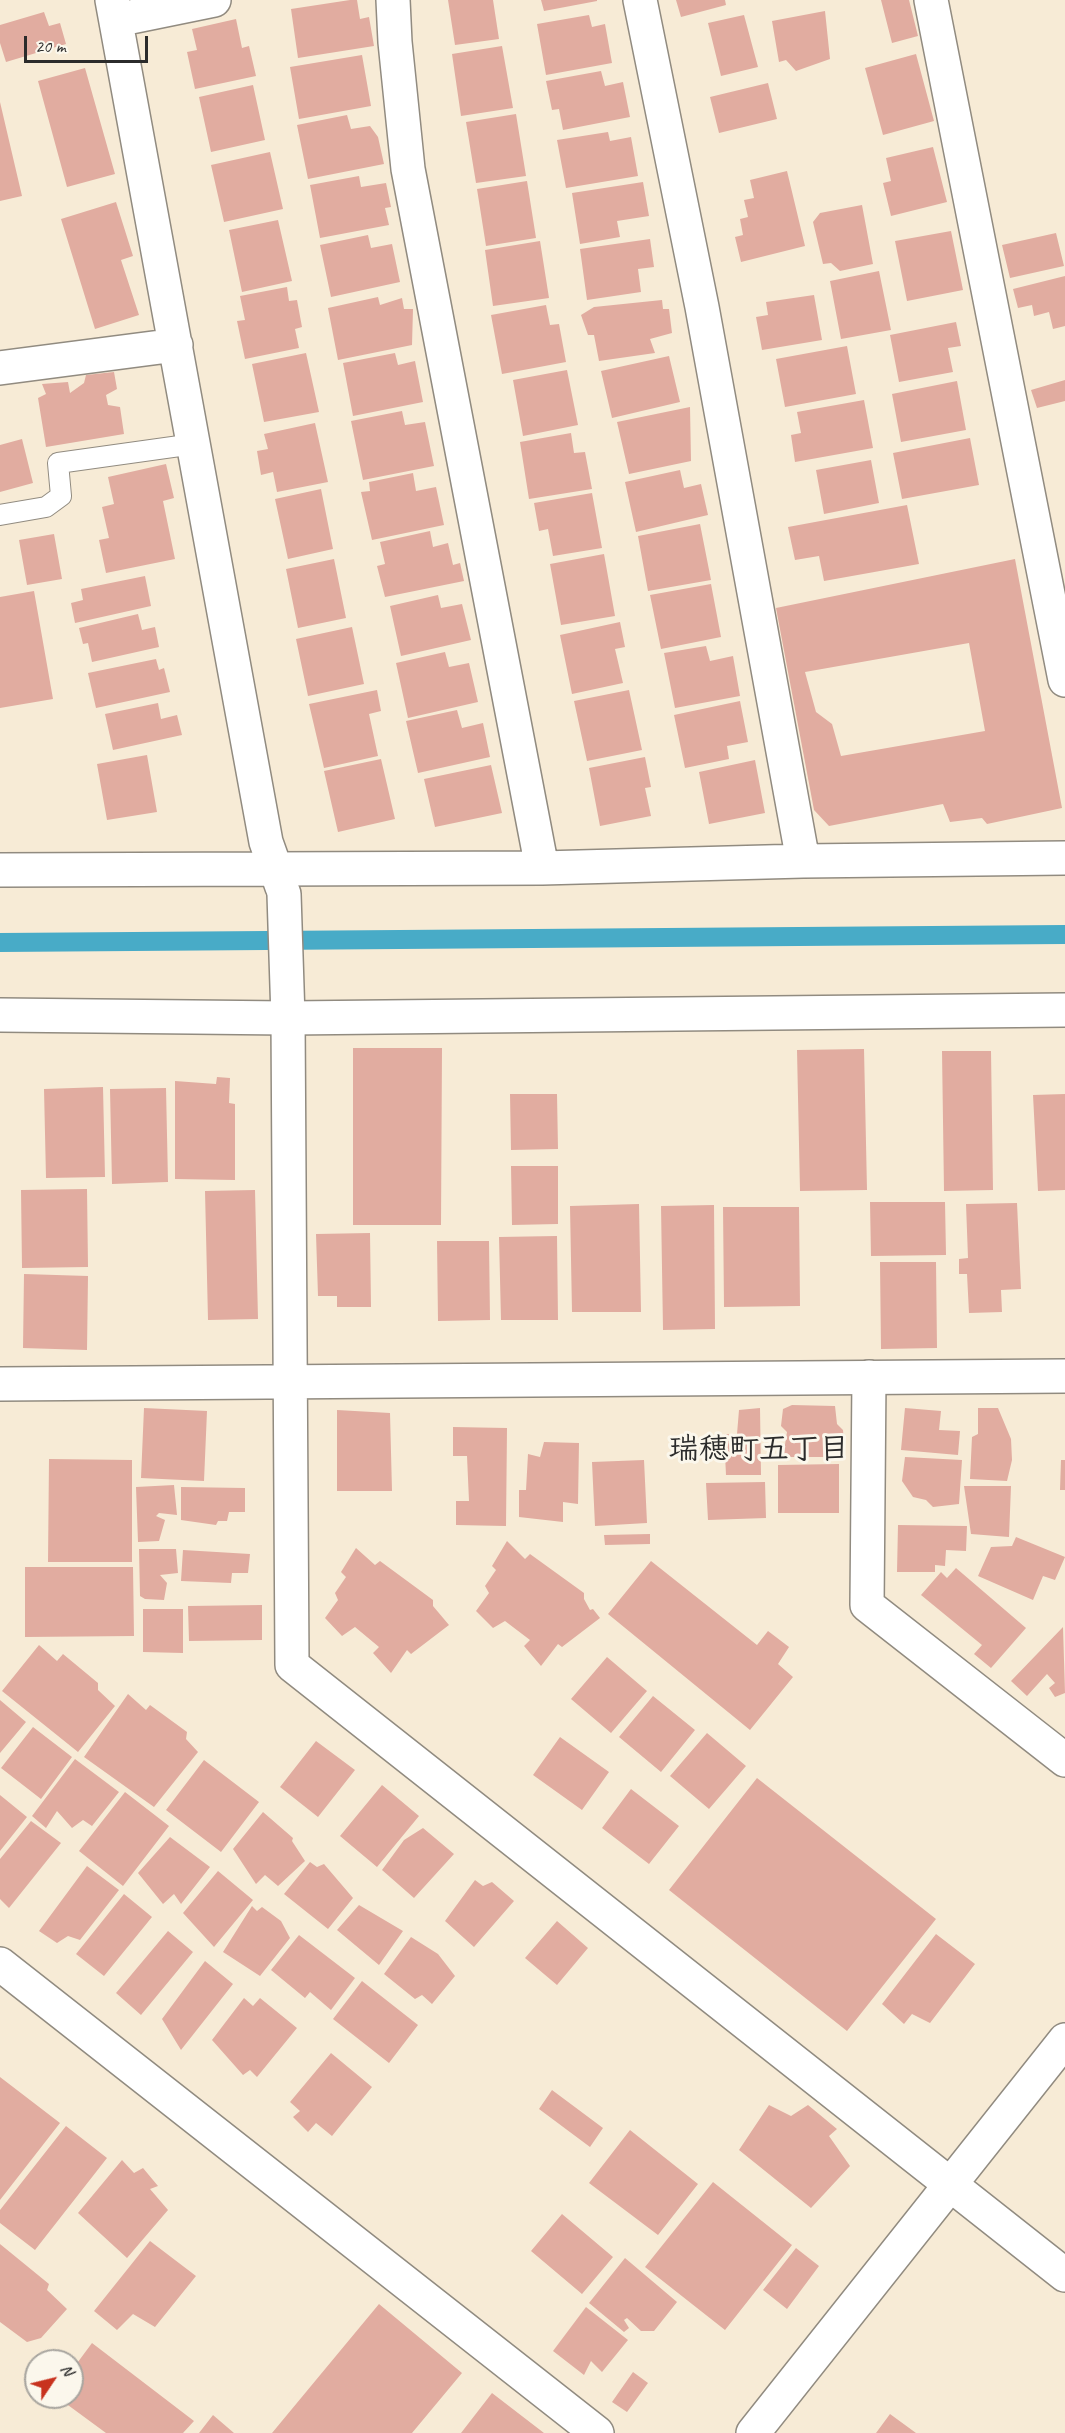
<!DOCTYPE html>
<meta charset="utf-8">
<style>
body{margin:0}
#map{position:relative;width:1065px;height:2433px;overflow:hidden;background:#f7ebd6;font-family:Caveat,sans-serif}
canvas{display:block}
.north{position:absolute;left:24px;top:2349px;width:60px;height:60px;box-sizing:border-box;background:#fbf7ec;border:2px solid #a8a59f;border-radius:50%;rotate:55deg;font-size:16px;font-weight:700;line-height:24px;text-align:center;color:#2b2b2b}
.north::after{content:'';display:block;margin:auto;width:21px;height:27px;background:#c8321e;clip-path:polygon(50% 0,100% 100%,50% 72%,0 100%)}
.scale{position:absolute;left:24px;top:36px;width:124px;height:27px;box-sizing:border-box;border:3px solid #2b2b2b;border-top:0;padding-left:8px;font-size:18px;line-height:21px;white-space:nowrap;color:#2b2b2b;-webkit-text-stroke:4px #fbf7ec;paint-order:stroke}
</style>
<div id="map">
<canvas width="1065" height="2433"></canvas>
<div class="north">N</div>
<div class="scale">20 m</div>
</div>
<script>
const ctx = document.querySelector('canvas').getContext('2d');
ctx.lineJoin = 'round';
function fill(path, color) { ctx.fillStyle = color; ctx.fill(path, 'evenodd'); }
function stroke(path, color, width, dash) { ctx.strokeStyle = color; ctx.lineWidth = width; ctx.lineCap = dash ? 'butt' : 'round'; ctx.setLineDash(dash || []); ctx.stroke(path); }
function drawText(font, color, halo, rows, align = 'center') {
  ctx.font = font + ' Caveat,"Klee One",sans-serif'; ctx.lineWidth = 6; ctx.setLineDash([]); ctx.textBaseline = 'middle'; ctx.strokeStyle = halo; ctx.fillStyle = color; for (const [text, x, y, turn = 0] of rows) {
    ctx.save(); ctx.translate(x, y); ctx.rotate((+turn || 0) * Math.PI / 180); ctx.textAlign = isNaN(turn) ? turn : align; if (halo) ctx.strokeText(text, 0, 0); ctx.fillText(text, 0, 0); ctx.restore();
  }
}
fill(new Path2D(`
 M1065 925V944L0 952V933Z`), '#48abc7');
fill(new Path2D(`
 M350 0H357L360 19 369 17 374 46 298 58 291 9Z
 M448 0H493L499 39 455 45Z
 M541 0H597V1L544 11Z
 M676 0H725L726 5 681 17Z
 M881 0H909L918 36 892 43Z
 M825 11 830 59 796 71 786 60 779 62 772 21Z
 M44 12 49 26 60 23 66 44 6 62 0 43V25Z
 M589 15 592 27 605 24 612 63 546 75 537 24Z
 M744 15 758 67 721 76 708 23Z
 M236 19 242 48 249 46 256 76 195 89 187 52 197 50 192 29Z
 M502 46 513 108 461 116 452 54Z
 M916 54 934 121 883 135 865 68Z
 M362 55 371 106 299 119 290 67Z
 M85 68 115 174 67 187 38 81Z
 M601 71 605 86 623 82 630 117 563 130 559 109 552 110 546 81Z
 M768 83 777 119 719 133 710 97Z
 M253 85 265 140 211 152 199 97Z
 M0 102 22 196 0 201Z
 M516 114 526 176 476 183 466 122Z
 M347 115 351 129 370 126 378 137 384 164 308 179 297 125Z
 M608 132 610 141 631 137 638 176 566 188 557 140Z
 M933 147 947 202 891 216 883 183 891 181 886 158Z
 M270 152 283 209 224 222 211 165Z
 M787 171 805 246 741 262 735 237 743 235 740 219 748 217 744 200 754 198 750 180Z
 M359 176 361 187 386 183 391 207 385 208 389 225 320 238 310 185Z
 M527 181 536 238 486 246 477 189Z
 M643 182 649 216 617 221 620 237 580 244 572 193Z
 M116 202 133 256 121 260 139 315 95 329 61 219Z
 M862 205 873 264 840 271 831 263 823 264 813 222 820 213Z
 M278 220 292 281 242 292 229 230Z
 M951 231 963 290 907 301 895 241Z
 M1056 233 1064 266 1010 278 1002 245Z
 M368 235 371 248 392 244 400 282 331 297 320 245Z
 M650 239 654 267 638 269 641 292 587 300 580 249Z
 M540 241 549 298 493 306 485 250Z
 M879 271 891 330 841 339 830 281Z
 M1065 276V326L1053 329 1049 312 1034 316 1032 305 1018 308 1013 289Z
 M287 287 289 301 297 300 302 327 295 329 299 348 245 359 237 321 245 320 240 296Z
 M814 295 822 340 762 350 756 317 768 315 766 302Z
 M378 297 380 305 402 298 404 309H413L412 345 338 360 328 308Z
 M662 300 663 309H669L672 333 650 339 655 353 599 361 594 335H588L581 315 594 307Z
 M546 305 550 325 559 324 566 362 502 374 491 315Z
 M956 322 961 346 948 348 953 372 899 382 890 335Z
 M847 346 856 394 785 407 776 359Z
 M306 353 319 412 264 422 252 364Z
 M395 353 398 365 415 361 423 402 353 416 343 363Z
 M669 356 680 402 612 418 601 371Z
 M567 370 578 425 523 436 513 380Z
 M114 372 117 389 106 395 108 405 120 407 124 434 46 447 38 398 46 394 42 384 68 382 70 393 84 383 86 375Z
 M1065 380V401L1037 408 1031 390Z
 M957 381 966 430 901 442 892 394Z
 M864 400 873 448 795 462 791 435 801 433 797 412Z
 M690 407 691 461 629 474 617 422Z
 M402 411 405 425 425 422 434 466 363 480 351 421Z
 M315 423 328 482 277 492 273 472 261 475 257 451 268 449 264 434Z
 M571 433 574 453 585 452 592 489 529 499 520 442Z
 M970 438 979 485 902 499 893 453Z
 M22 439 33 483 0 492V445Z
 M871 460 879 503 824 514 816 470Z
 M166 464 174 498 163 501 175 559 106 573 99 540 109 538 102 507 114 504 108 477Z
 M680 470 684 488 701 484 708 515 636 532 625 482Z
 M413 473 416 491 436 487 444 525 372 540 361 492 370 491 369 482Z
 M321 489 333 549 288 559 275 499Z
 M592 493 602 548 553 556 548 529 539 531 534 503Z
 M907 505 919 564 824 581 819 556 795 560 788 527Z
 M700 524 711 580 648 591 638 536Z
 M430 531 433 547 448 543 453 565 460 563 464 581 385 597 377 566 385 564 380 542Z
 M54 534 62 579 27 585 19 540Z
 M604 554 615 616 561 625 550 564Z
 M334 559 346 618 298 628 286 569Z
 M1015 559 1062 808 987 824 982 818 950 822 943 804 829 826 814 810 776 608ZM969 643 985 731 841 756 832 724 816 712 805 672Z
 M145 576 151 606 75 623 71 603 83 600 81 589Z
 M711 584 721 637 661 649 650 595Z
 M34 591 53 699 0 708V597Z
 M438 595 441 608 462 604 471 640 401 656 390 606Z
 M138 614 142 630 155 627 159 647 92 662 88 643 83 644 79 628Z
 M620 622 625 647 615 649 623 683 572 694 560 635Z
 M352 627 364 684 308 696 296 639Z
 M706 646 710 661 733 656 740 696 675 708 664 653Z
 M445 652 449 667 469 663 478 702 408 718 396 663Z
 M156 659 159 670 164 668 170 692 96 708 88 673Z
 M377 690 381 711 369 714 378 756 324 768 309 704Z
 M629 690 642 750 587 761 574 701Z
 M740 701 748 742 727 746 729 759 685 768 674 715Z
 M158 703 161 719 177 715 182 735 113 750 105 714Z
 M457 710 462 728 483 723 490 757 418 773 406 721Z
 M147 755 157 812 107 820 97 764Z
 M645 757 651 787 645 788 651 816 600 826 589 768Z
 M381 759 395 819 338 832 324 771Z
 M755 760 765 813 709 824 699 772Z
 M491 765 502 813 435 827 424 779Z
 M353 1048H442L441 1225H353Z
 M864 1049 867 1190 800 1191 797 1050Z
 M942 1051H991L993 1190 944 1191Z
 M217 1077 230 1078 229 1103 235 1104V1180L175 1179V1081L216 1084Z
 M103 1087 105 1177 46 1178 44 1089Z
 M166 1088 168 1182 112 1184 110 1089Z
 M510 1094H557L558 1149 511 1150Z
 M1065 1094V1190L1038 1191 1033 1095Z
 M511 1166H558V1224L512 1225Z
 M87 1189 88 1267 22 1268 21 1190Z
 M255 1190 258 1319 208 1320 205 1191Z
 M870 1202H945L946 1255 871 1256Z
 M1017 1203 1021 1289 1001 1290 1002 1312 969 1313 967 1274H959V1259L968 1258 966 1204Z
 M639 1204 641 1312H572L570 1206Z
 M714 1205 715 1329 663 1330 661 1206Z
 M723 1207H799L800 1306 724 1307Z
 M370 1233 371 1307H337V1296H318L316 1234Z
 M557 1236 558 1320H501L499 1237Z
 M437 1241H489L490 1320 438 1321Z
 M880 1262H936L937 1348 881 1349Z
 M24 1274 88 1276 87 1350 23 1348Z
 M792 1405 835 1406 837 1424 843 1430 845 1457H783L787 1432 781 1426 783 1409Z
 M144 1408 207 1411 204 1481 141 1478Z
 M760 1408 761 1475H726L724 1434H737L739 1410Z
 M905 1408 941 1411 939 1430 960 1431 958 1455 901 1450Z
 M978 1408H998L1011 1439 1012 1460 1007 1481 970 1479 972 1437 978 1434Z
 M337 1410 390 1413 392 1491H337Z
 M453 1427 507 1428 506 1526 456 1525V1501H469L467 1456H453Z
 M544 1442 579 1443 578 1504 563 1502V1522L519 1517V1490H526L528 1454 540 1457Z
 M905 1457 962 1460 959 1504 933 1507 926 1500 913 1497 902 1481Z
 M49 1459 132 1460V1562H48Z
 M644 1460 647 1523 595 1526 592 1462Z
 M1061 1460H1065V1490H1060Z
 M839 1464V1513H778V1465Z
 M765 1482 766 1518 708 1520 706 1483Z
 M174 1485 177 1515 159 1513 156 1516 165 1520 159 1541 138 1542 136 1487Z
 M964 1486H1011L1009 1537 971 1534Z
 M181 1487 245 1488V1512H229L227 1521H218L216 1525 181 1520Z
 M898 1525 967 1526 966 1551 946 1550 945 1566 935 1565V1572H897Z
 M650 1534V1544L605 1545 604 1535Z
 M1016 1537 1065 1557 1055 1580 1043 1576 1033 1600 978 1576 991 1547 1012 1546Z
 M507 1541 525 1559 530 1554 584 1593V1599L590 1610 593 1609 600 1618 562 1647 558 1644 541 1666 524 1646 530 1640 505 1621 493 1628 476 1611 489 1593 485 1586 496 1570 492 1566Z
 M356 1548 375 1565 380 1561 433 1600V1606L449 1625 411 1654 407 1650 391 1673 373 1653 379 1647 355 1627 342 1636 325 1618 338 1600 335 1593 346 1577 341 1572Z
 M139 1549H176L178 1573 160 1575 167 1583 164 1600 145 1599 140 1596Z
 M183 1550 250 1554 248 1573H232L231 1583 181 1581Z
 M651 1561 757 1645 768 1631 789 1647 778 1664 793 1677 750 1730 608 1614Z
 M25 1567H133L134 1636 25 1637Z
 M956 1568 1026 1628 991 1668 974 1654 982 1645 921 1595 941 1572 947 1578Z
 M262 1605V1640L189 1641 188 1606Z
 M143 1609H183V1653L143 1652Z
 M1063 1627 1065 1693 1055 1697 1049 1688 1055 1683 1047 1674 1027 1696 1011 1681Z
 M39 1645 57 1661 63 1654 98 1683V1690L115 1706 78 1752 2 1691Z
 M607 1657 647 1691 611 1733 571 1699Z
 M128 1694 146 1710 150 1705 187 1732 186 1739 198 1752 154 1807 84 1757Z
 M653 1696 695 1730 661 1772 619 1737Z
 M0 1700 26 1722 0 1753Z
 M33 1727 72 1757 41 1799 1 1768Z
 M707 1733 746 1766 709 1809 670 1776Z
 M560 1737 609 1772 582 1810 533 1775Z
 M316 1741 355 1770 318 1817 280 1787Z
 M75 1759 119 1792 92 1826 83 1820 72 1828 57 1811 46 1828 32 1816Z
 M204 1760 259 1802 221 1852 166 1810Z
 M757 1778 936 1919 847 2031 669 1890Z
 M382 1785 419 1816 377 1867 340 1836Z
 M631 1789 679 1826 649 1864 602 1828Z
 M125 1792 169 1826 123 1886 79 1851Z
 M0 1795 27 1817 0 1851Z
 M263 1812 293 1838 292 1841 305 1861 278 1886 265 1875 256 1884 233 1849Z
 M31 1821 61 1843 9 1908 0 1899V1859Z
 M423 1828 454 1854 414 1898 382 1870 404 1840Z
 M170 1837 210 1867 181 1904 174 1894 163 1904 138 1873Z
 M310 1862 317 1867 324 1864 353 1898 328 1929 284 1894Z
 M87 1866 119 1890 80 1940 68 1936 57 1943 39 1931Z
 M218 1871 253 1900 214 1947 183 1913Z
 M475 1880 483 1886 492 1882 514 1901 474 1947 445 1921Z
 M124 1894 152 1917 104 1976 76 1954Z
 M359 1905 403 1931 379 1965 337 1930Z
 M252 1906 257 1911 262 1907 281 1921 290 1938 260 1976 223 1952Z
 M557 1921 588 1948 557 1985 525 1958Z
 M168 1931 193 1952 141 2015 116 1993Z
 M936 1934 975 1964 930 2023 912 2014 904 2024 882 2004Z
 M299 1935 355 1978 331 2010 310 1992 305 1998 271 1970Z
 M411 1937 438 1954 455 1976 432 2004 422 1995 415 1999 384 1974Z
 M205 1961 233 1984 181 2050 162 2019Z
 M362 1981 418 2025 389 2063 333 2019Z
 M244 1998 253 2006 260 1998 297 2028 257 2077 250 2070 243 2075 212 2040Z
 M331 2053 372 2087 332 2136 316 2123 308 2132 293 2117 300 2111 290 2102Z
 M0 2077 60 2123 0 2200Z
 M552 2090 603 2128 590 2147 539 2109Z
 M769 2105 791 2116 808 2105 837 2129 829 2136 850 2166 811 2208 739 2150Z
 M66 2126 107 2158 35 2250 0 2223V2210Z
 M630 2130 698 2184 658 2235 589 2183Z
 M122 2160 134 2173 143 2168 158 2186 150 2189 168 2210 127 2258 78 2213Z
 M713 2182 792 2245 725 2330 645 2267Z
 M562 2214 613 2257 582 2294 531 2251Z
 M150 2241 196 2276 155 2327 133 2314 117 2330 94 2311Z
 M0 2244 49 2284 47 2290 67 2309 41 2338 27 2342 0 2322Z
 M796 2248 819 2266 787 2309 763 2290Z
 M625 2258 677 2302 654 2331H641L627 2318 624 2320 629 2328 624 2332 589 2303Z
 M379 2304 462 2373 412 2433H272Z
 M586 2307 628 2340 602 2372 591 2361 584 2375 553 2351Z
 M92 2343 194 2421 183 2433H106L57 2397H72V2370Z
 M633 2372 648 2383 627 2412 612 2402Z
 M492 2393 544 2433H461Z
 M890 2414 916 2433H876Z
 M213 2415 234 2433H199Z`), '#e1aca0');
const service = new Path2D(`
 M0 515 46 507 61 496 58 463 194 444`);
const minor = new Path2D(`
 M112 0 266 842 282 887
 M393 0 395 42 408 169 542 868
 M640 0 702 307 803 861
 M931 0 1065 680
 M116 20 214 0
 M0 368 176 345
 M0 870 542 868 803 861 1065 858
 M0 1015 288 1018 1065 1010
 M869 1377 867 1605 1065 1760`);
const tertiary = new Path2D(`
 M284 894 288 1018 292 1665 1065 2275
 M0 1384 1065 1376
 M0 1964 597 2433
 M753 2433 1065 2040`);
stroke(service, '#918b80', 22);
stroke(minor, '#918b80', 36);
stroke(tertiary, '#918b80', 36);
stroke(service, '#fff', 20);
stroke(minor, '#fff', 33);
stroke(tertiary, '#fff', 33);
drawText('bold 30px', '#2b2b2b', '#fbf7ec', [
 ["瑞穂町五丁目",759,1450]
]);
</script>
